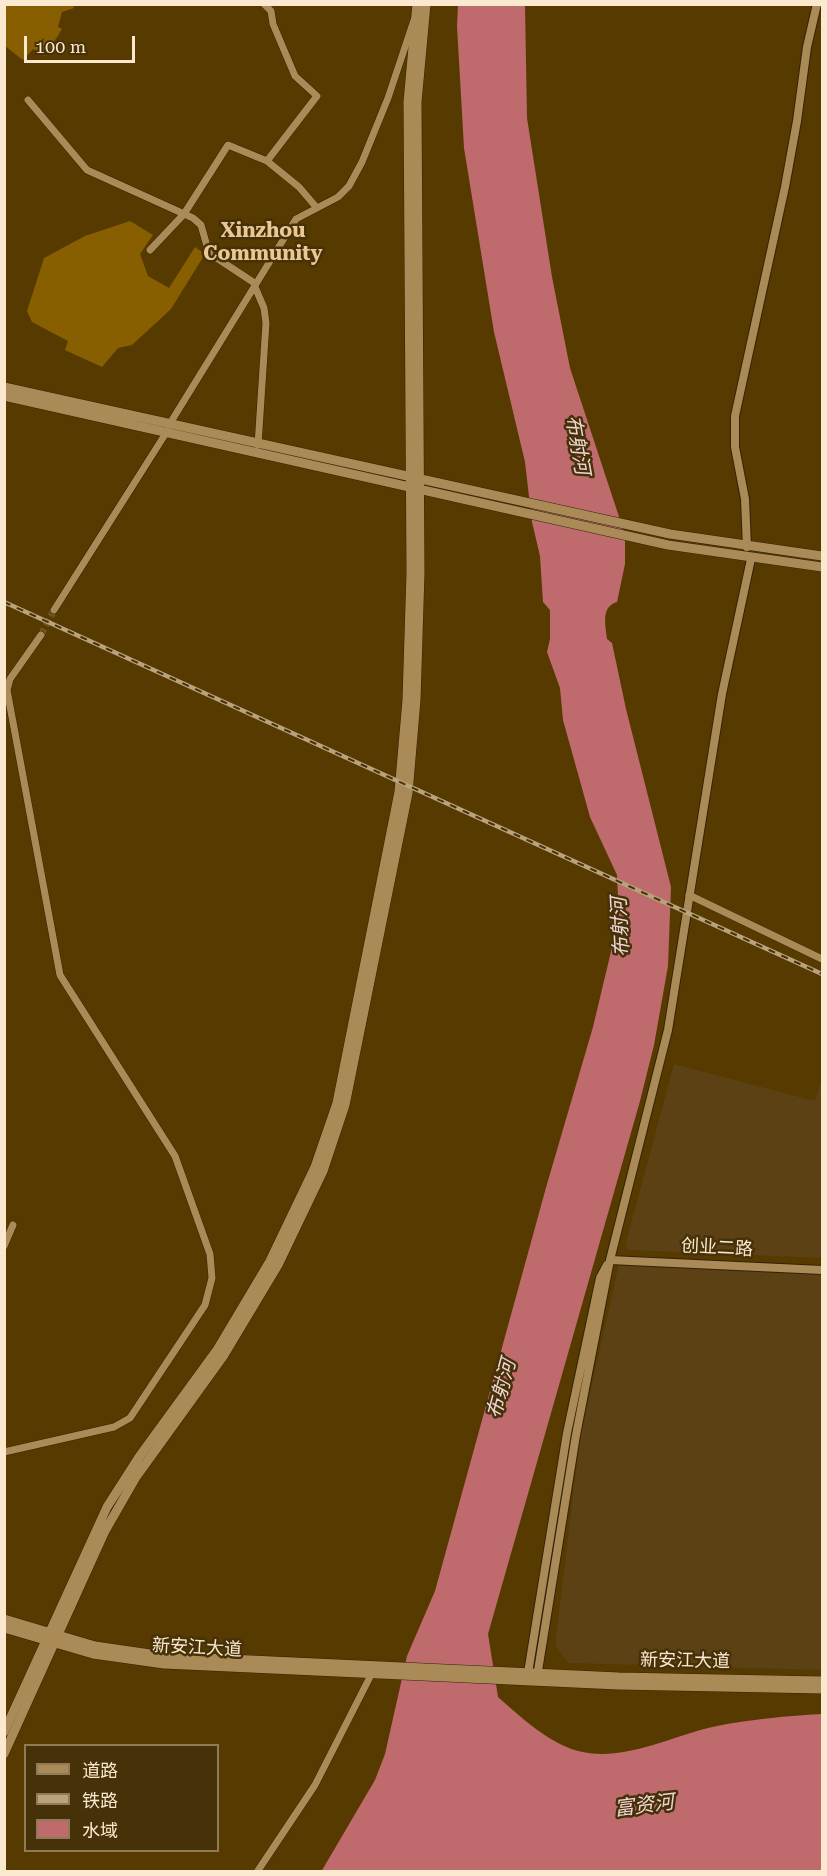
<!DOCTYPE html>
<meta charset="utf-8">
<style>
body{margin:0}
#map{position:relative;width:827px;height:1876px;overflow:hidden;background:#563a00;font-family:"Roboto Serif","Noto Sans SC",serif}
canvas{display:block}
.frame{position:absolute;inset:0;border:6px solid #fae9cf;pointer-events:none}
.legend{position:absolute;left:24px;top:1744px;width:195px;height:108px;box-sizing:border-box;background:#473108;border:2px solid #8f7b58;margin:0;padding:8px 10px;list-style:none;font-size:18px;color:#fae9cf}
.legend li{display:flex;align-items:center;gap:12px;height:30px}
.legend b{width:30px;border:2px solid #8f7b58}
.scale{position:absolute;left:24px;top:36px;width:111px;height:27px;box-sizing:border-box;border:3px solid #fae9cf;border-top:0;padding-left:8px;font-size:18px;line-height:21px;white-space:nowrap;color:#fae9cf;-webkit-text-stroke:4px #473108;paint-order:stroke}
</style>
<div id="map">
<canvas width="827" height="1876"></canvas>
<div class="frame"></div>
<ul class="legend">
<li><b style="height:8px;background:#aa8b58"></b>道路</li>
<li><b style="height:8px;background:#b9a37d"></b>铁路</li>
<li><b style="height:16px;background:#bf6b6e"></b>水域</li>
</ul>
<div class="scale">100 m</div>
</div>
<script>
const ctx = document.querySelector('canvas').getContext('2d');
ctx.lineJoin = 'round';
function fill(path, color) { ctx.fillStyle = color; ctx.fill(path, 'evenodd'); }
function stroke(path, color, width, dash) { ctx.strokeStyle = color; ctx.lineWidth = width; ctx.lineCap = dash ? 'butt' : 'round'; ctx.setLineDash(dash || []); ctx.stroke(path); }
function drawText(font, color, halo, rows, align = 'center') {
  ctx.font = font + ' "Roboto Serif","Noto Sans SC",serif'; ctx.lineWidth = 5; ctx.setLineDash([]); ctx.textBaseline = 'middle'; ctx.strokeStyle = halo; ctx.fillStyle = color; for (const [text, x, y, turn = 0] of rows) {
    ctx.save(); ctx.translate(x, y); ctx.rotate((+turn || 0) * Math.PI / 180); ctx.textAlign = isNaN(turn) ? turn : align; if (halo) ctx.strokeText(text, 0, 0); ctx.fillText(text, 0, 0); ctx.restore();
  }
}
fill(new Path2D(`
 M674 1064 815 1101 822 1079V1258L627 1250 626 1242Z
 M619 1264 822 1274V1670L568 1663 555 1645 580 1437Z`), '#5b4113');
fill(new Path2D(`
 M5 4H72L74 8 62 12 58 27 62 29 45 56 33 49 23 60 5 46Z
 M130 221 153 235 140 254 148 276 169 288 195 247 205 254 171 309 132 345 118 348 102 367 65 350 68 341 32 322 27 311 44 258 85 236Z`), '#885f00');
fill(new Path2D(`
 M458 5H525L527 118 552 277 570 368 625 535V564L617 602C600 607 606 626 607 639L612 643 626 709 671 887 668 966 654 1045 640 1101 488 1634 498 1697C522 1718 547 1742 578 1751 624 1763 673 1735 717 1726 752 1719 787 1716 822 1714V1871L321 1872 375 1780 385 1754 407 1656 435 1591 547 1184 593 1027 619 918 617 875 590 817 563 720 560 688 547 652 550 639V610L543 602 540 556 532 522 525 462 494 332 464 148 457 26Z`), '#bf6b6e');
stroke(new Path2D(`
 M41 635 54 610`), '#6f541f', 7, [7, 3.5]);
const minor = new Path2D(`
 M264 4 271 11 273 24 295 76 317 96 267 161 299 187 317 208
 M28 100 87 170 193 218 201 225 209 253 256 284
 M150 250 184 214 228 145 267 161
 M255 287 264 308 266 323 258 445
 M169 425 296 219 338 197 349 186 362 162 388 98 414 20
 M54 610 166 433
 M689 895 822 959
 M4 1246 13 1225
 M4 1452 114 1427 130 1418 205 1305 212 1278 210 1254 175 1156 60 975 7 690 10 679 41 635
 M257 1872 315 1785 372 1673`);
const tertiary = new Path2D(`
 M747 547 745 499 735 447V416L785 187 797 121 807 47 817 4
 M610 1260 822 1270
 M537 1677 576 1435 610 1260 668 1030 722 694 751 559
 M527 1679 567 1433 600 1278 607 1265`);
const secondary = new Path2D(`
 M4 387 670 534 822 556
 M4 396 668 545 822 567
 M4 1619 95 1646 164 1656 619 1677 822 1681
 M4 1628 93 1654 164 1664 618 1685 822 1689
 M4 1732 107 1507 139 1457 217 1350 270 1261 315 1167 337 1103 399 792 407 700 411 573 408 102 417 4
 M4 1754 105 1531 136 1477 224 1355 278 1265 323 1171 345 1105 408 793 416 700 420 573 417 102 426 4`);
stroke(minor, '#332308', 8);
stroke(tertiary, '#332308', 10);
stroke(secondary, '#332308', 10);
stroke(minor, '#aa8b58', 7);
stroke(tertiary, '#aa8b58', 8);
stroke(secondary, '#aa8b58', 9);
const rail = new Path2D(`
 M4 602 822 974`);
stroke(rail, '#b9a37d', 4.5);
stroke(rail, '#473108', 2, [7]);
drawText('18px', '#fae9cf', '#473108', [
 ["创业二路",717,1248,3],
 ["新安江大道",197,1648,3],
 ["新安江大道",685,1661,1]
]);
drawText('bold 20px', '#e9c893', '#473108', [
 ["Xinzhou",263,231],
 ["Community",263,254]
]);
drawText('italic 20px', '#efd6d6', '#473108', [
 ["布射河",577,445,80],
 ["布射河",621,927,-93],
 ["布射河",502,1389,-75],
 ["富资河",644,1806,-7]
]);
</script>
